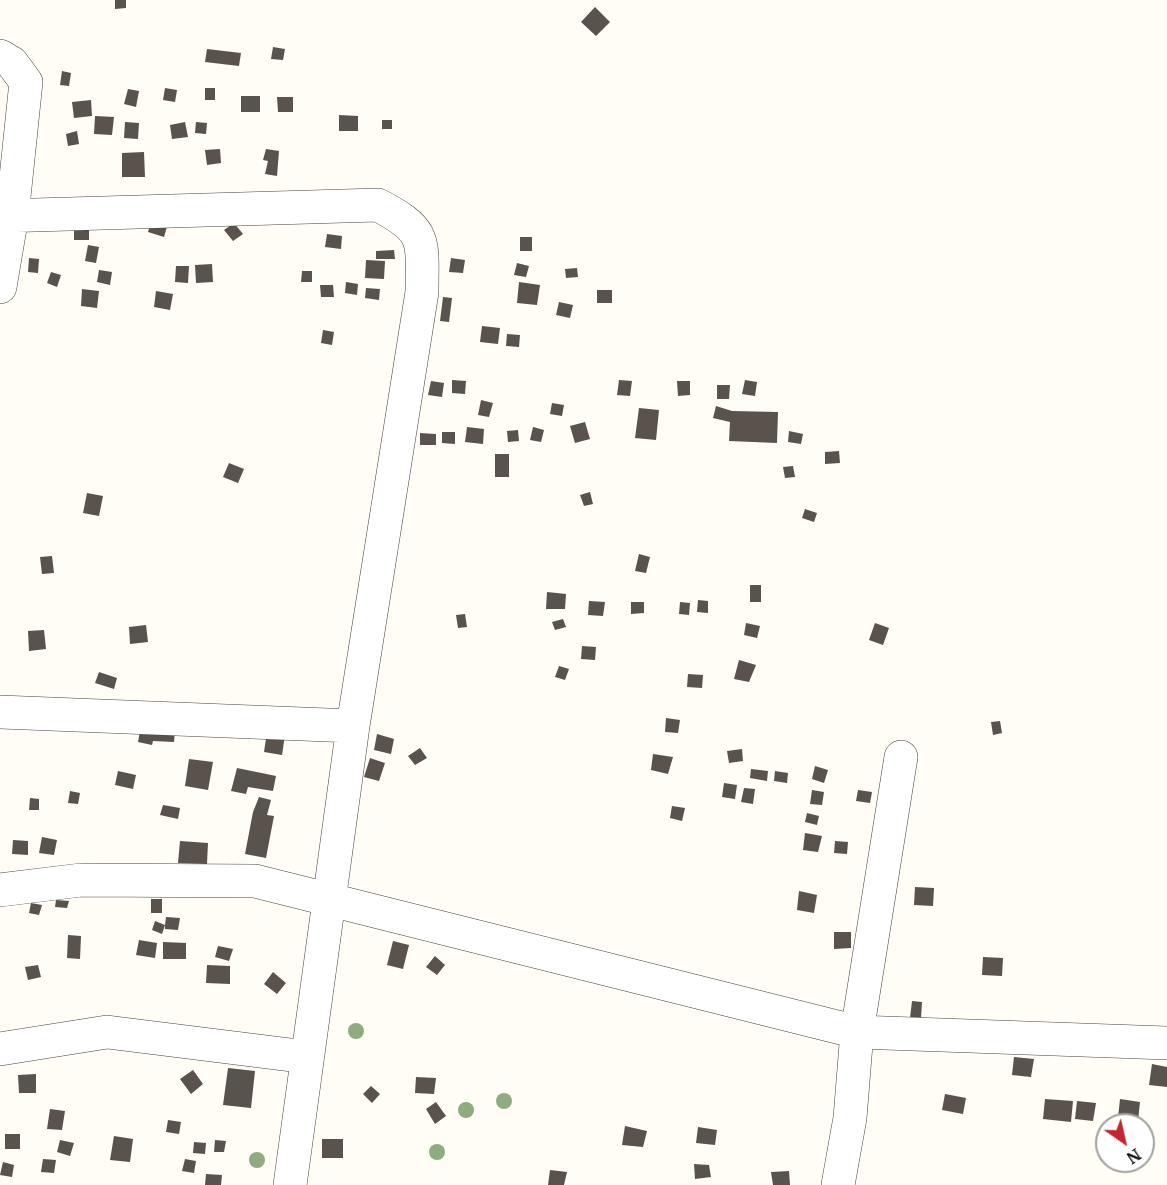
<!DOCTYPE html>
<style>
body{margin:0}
#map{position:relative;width:1167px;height:1185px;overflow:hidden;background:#fffdf5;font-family:Merriweather,serif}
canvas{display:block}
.north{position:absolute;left:1095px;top:1113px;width:60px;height:60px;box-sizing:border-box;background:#fff;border:2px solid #a0a0a0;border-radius:50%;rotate:146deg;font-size:16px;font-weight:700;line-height:24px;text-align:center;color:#111}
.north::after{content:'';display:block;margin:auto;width:21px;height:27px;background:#c4262e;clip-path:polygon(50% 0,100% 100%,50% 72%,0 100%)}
</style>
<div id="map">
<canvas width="1167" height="1185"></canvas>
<div class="north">N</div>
</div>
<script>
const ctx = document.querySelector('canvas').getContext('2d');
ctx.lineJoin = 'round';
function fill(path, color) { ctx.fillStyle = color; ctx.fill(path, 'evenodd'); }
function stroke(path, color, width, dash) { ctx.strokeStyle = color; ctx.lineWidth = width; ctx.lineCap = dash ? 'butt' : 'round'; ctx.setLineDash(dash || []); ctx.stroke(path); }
fill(new Path2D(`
 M115 0H126V8L115 9Z
 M595 7 610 22 596 36 581 22Z
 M273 47 285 49 283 60 271 59Z
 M207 49 241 53 239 66 205 62Z
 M62 71 71 73 69 86 60 85Z
 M165 88 177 90 175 102 163 100Z
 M205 88H215V100H205Z
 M128 89 139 91 136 107 124 104Z
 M241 96H260V112H241Z
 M277 97H293V112H278Z
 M91 100 92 116 74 118 72 102Z
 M339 115 358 116V131H339Z
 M95 116 114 117 112 135 94 134Z
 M382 120H392V129H382Z
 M125 122 139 123 138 139 124 138Z
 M185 122 188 137 172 139 170 125Z
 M196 122 207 123 206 134 195 133Z
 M77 131 79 144 68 146 66 134Z
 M220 149 221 163 207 165 205 150Z
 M266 149 279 151 277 176 265 174 268 161 263 160Z
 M144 152 145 177H122V153Z
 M152 218 168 223 164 237 148 232Z
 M74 223H89V240H74Z
 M234 223 243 234 233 241 224 230Z
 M327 234 342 236 341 249 325 247Z
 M520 237H532V251H520Z
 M88 245 99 247 96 263 85 261Z
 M394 250 395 259H376V251Z
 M29 258 39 259 38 273 28 272Z
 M451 258 465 260 463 273 449 272Z
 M366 260 385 261 384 279 365 278Z
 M517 263 529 266 526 277 514 275Z
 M212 264 213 282 196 283 195 265Z
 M176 266H189L188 283 175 282Z
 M577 268 578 277 566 278 565 269Z
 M99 270 112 272 110 285 97 282Z
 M302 271H312V282H301Z
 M51 272 61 275 57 287 47 283Z
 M346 282 358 284 357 295 345 293Z
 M519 282 540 285 537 305 517 303Z
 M320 285H333L334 297H321Z
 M366 288 380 289 379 300 365 298Z
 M82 289 99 291 97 308 81 306Z
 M597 290H612V303H597Z
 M156 291 173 294 170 310 154 307Z
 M443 297 452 298 449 322 440 321Z
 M559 302 573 305 570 318 556 315Z
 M482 326 500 328 498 344 480 342Z
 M323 330 334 332 332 345 321 343Z
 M507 334 520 335 519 347 506 346Z
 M452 380 466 381 465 394 452 393Z
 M619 380 632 381 630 396 617 395Z
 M745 380 757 382 755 396 742 394Z
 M431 381 444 383 442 397 428 395Z
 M677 381H690V395L678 396Z
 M717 385H730L729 399H717Z
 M481 400 493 403 489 417 478 415Z
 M552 403 564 405 562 416 550 414Z
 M716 406 732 411 778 412 777 443 729 441 730 422 713 418Z
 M639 408 659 410 656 440 635 438Z
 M585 422 590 439 575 443 570 426Z
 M467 427 484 429 483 444 465 442Z
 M533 427 544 430 541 442 530 440Z
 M518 430 519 441 508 442 507 431Z
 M789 431 803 434 801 444 788 442Z
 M442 432H455V444L442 443Z
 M420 433 436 434V445H420Z
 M839 451 840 463 825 464V452Z
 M495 454H509V477H495Z
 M229 463 244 469 238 483 223 477Z
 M793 466 795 477 785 478 783 467Z
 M590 492 593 504 584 506 580 495Z
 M87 493 103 496 99 516 83 513Z
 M805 509 817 513 814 522 802 518Z
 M639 554 650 557 646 573 635 571Z
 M52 556 54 573 42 574 40 557Z
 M750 585H761V602H750Z
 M547 592 566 594 565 609H546Z
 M698 600 708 601V613L697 612Z
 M589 601 605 602 603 616 588 615Z
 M631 602H644V613L631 614Z
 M680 602 690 603 689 615 679 614Z
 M465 614 467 627 458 628 456 615Z
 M563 619 566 627 555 630 552 622Z
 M746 623 760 626 757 638 744 635Z
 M875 623 889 628 883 645 869 640Z
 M146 625 148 642 130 644 129 627Z
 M44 630 46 649 29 651 28 631Z
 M582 646 596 647 595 660 581 659Z
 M739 660 756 665 749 682 734 679Z
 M559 666 569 669 565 680 555 677Z
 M99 672 117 678 114 689 95 683Z
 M688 674 703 675 702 688 687 687Z
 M666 718 680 720 678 733 665 732Z
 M1000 721 1002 733 993 735 991 722Z
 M140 731H175L174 742 153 741 152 745 138 742Z
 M267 732 285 735 282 755 264 752Z
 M377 734 394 739 391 754 374 750Z
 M420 748 427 758 415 765 408 756Z
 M742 749 743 761 729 763 727 751Z
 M653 754 673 757 668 774 651 770Z
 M370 758 385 763 379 781 364 777Z
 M189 759 213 762 208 790 185 786Z
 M815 766 828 770 824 783 812 779Z
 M237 768 276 776 273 791 248 787 246 794 231 791Z
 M751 769 768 771 767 781 750 778Z
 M118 771 136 775 133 789 115 785Z
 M775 771 788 773 787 783 774 781Z
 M724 783 737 785 735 799 722 797Z
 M744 788 755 789 753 804 741 802Z
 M812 790 824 792 822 805 810 804Z
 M858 790 872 792 870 803 856 801Z
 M70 791 80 793 78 804 68 803Z
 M259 797 271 800 267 815 274 816 266 858 245 854 253 812Z
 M30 798 39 799V810H29Z
 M163 805 180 808 178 819 160 815Z
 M672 806 685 808 682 821 670 818Z
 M807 813 819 816 817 825 805 822Z
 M805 833 822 836 818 852 803 850Z
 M42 837 57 840 54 855 39 853Z
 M13 840 28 841V855L12 854Z
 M180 841 208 843 207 864 178 863Z
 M835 841 848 842 847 854 834 853Z
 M915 887 934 888 933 906 914 905Z
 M799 891 817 895 814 913 797 910Z
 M151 899H162V913H151Z
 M56 900 69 901 67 908 55 907Z
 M31 903 42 905 39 915 29 913Z
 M166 917 180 918 178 930 165 929V925L162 934 152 930 155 921 165 925Z
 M834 932H851V948L834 949Z
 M68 935 81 936 80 959 67 958Z
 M139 940 157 943 155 958 136 955Z
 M393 941 409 945 403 969 387 965Z
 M163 942 186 943V959H163Z
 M218 946 233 949 229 961 215 957Z
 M435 956 445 965 437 975 426 967Z
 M983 957 1003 958 1002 976 982 975Z
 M38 965 41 977 28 980 25 967Z
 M207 965 230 966V984L206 983Z
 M273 972 286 983 277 994 264 984Z
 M912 1001 922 1002 921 1018H910Z
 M1014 1057 1034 1059 1031 1077 1012 1075Z
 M1152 1064 1167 1067V1087L1149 1085Z
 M228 1068 255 1071 251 1108 223 1105Z
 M193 1070 203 1084 191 1094 180 1079Z
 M36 1074V1093H19L18 1075Z
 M416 1077 436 1078 434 1094 415 1093Z
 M371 1086 380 1094 372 1103 363 1094Z
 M945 1094 966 1098 963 1114 942 1110Z
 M1045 1099 1073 1101 1071 1122 1043 1119Z
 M1120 1099 1140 1102 1138 1121 1118 1118Z
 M1077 1101 1096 1103 1093 1121 1075 1119Z
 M436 1102 446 1116 435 1124 426 1109Z
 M50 1109 65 1111 62 1130 47 1129Z
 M168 1120 181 1122 179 1134 166 1132Z
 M625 1126 647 1131 643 1147 622 1145Z
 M698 1127 717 1130 715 1145 696 1143Z
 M5 1134H20V1149H5Z
 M114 1136 133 1139 130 1162 110 1160Z
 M322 1139H343V1158H322Z
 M60 1140 74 1143 70 1156 57 1152Z
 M215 1140 226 1141 224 1152H214Z
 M194 1142 206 1143 205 1154 193 1153Z
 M43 1159 56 1160 54 1173 41 1172Z
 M185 1159 196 1161 194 1173 182 1171Z
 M3 1162 14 1165 12 1177 0 1175Z
 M694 1164 709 1165 711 1177 695 1179Z
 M550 1170 567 1172 564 1185H548Z
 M789 1171 790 1185H773L771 1172Z
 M206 1174 222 1175 221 1185H205Z`), '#5a524d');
const minor = new Path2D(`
 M0 56 12 63 26 82 12 216 0 287
 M0 216 378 205C428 231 422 240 422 292L353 726 290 1185
 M0 712 353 726
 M0 890 81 880 255 881 857 1032 1167 1043
 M0 1049 107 1032 307 1057
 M838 1185 850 1118 857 1032 901 757`);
stroke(minor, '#444', 34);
stroke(minor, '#fff', 33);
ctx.fillStyle = '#8dad7f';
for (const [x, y] of [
 [356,1031],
 [504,1101],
 [466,1110],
 [437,1152],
 [257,1160]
]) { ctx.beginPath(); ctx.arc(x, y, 8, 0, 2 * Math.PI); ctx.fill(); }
</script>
